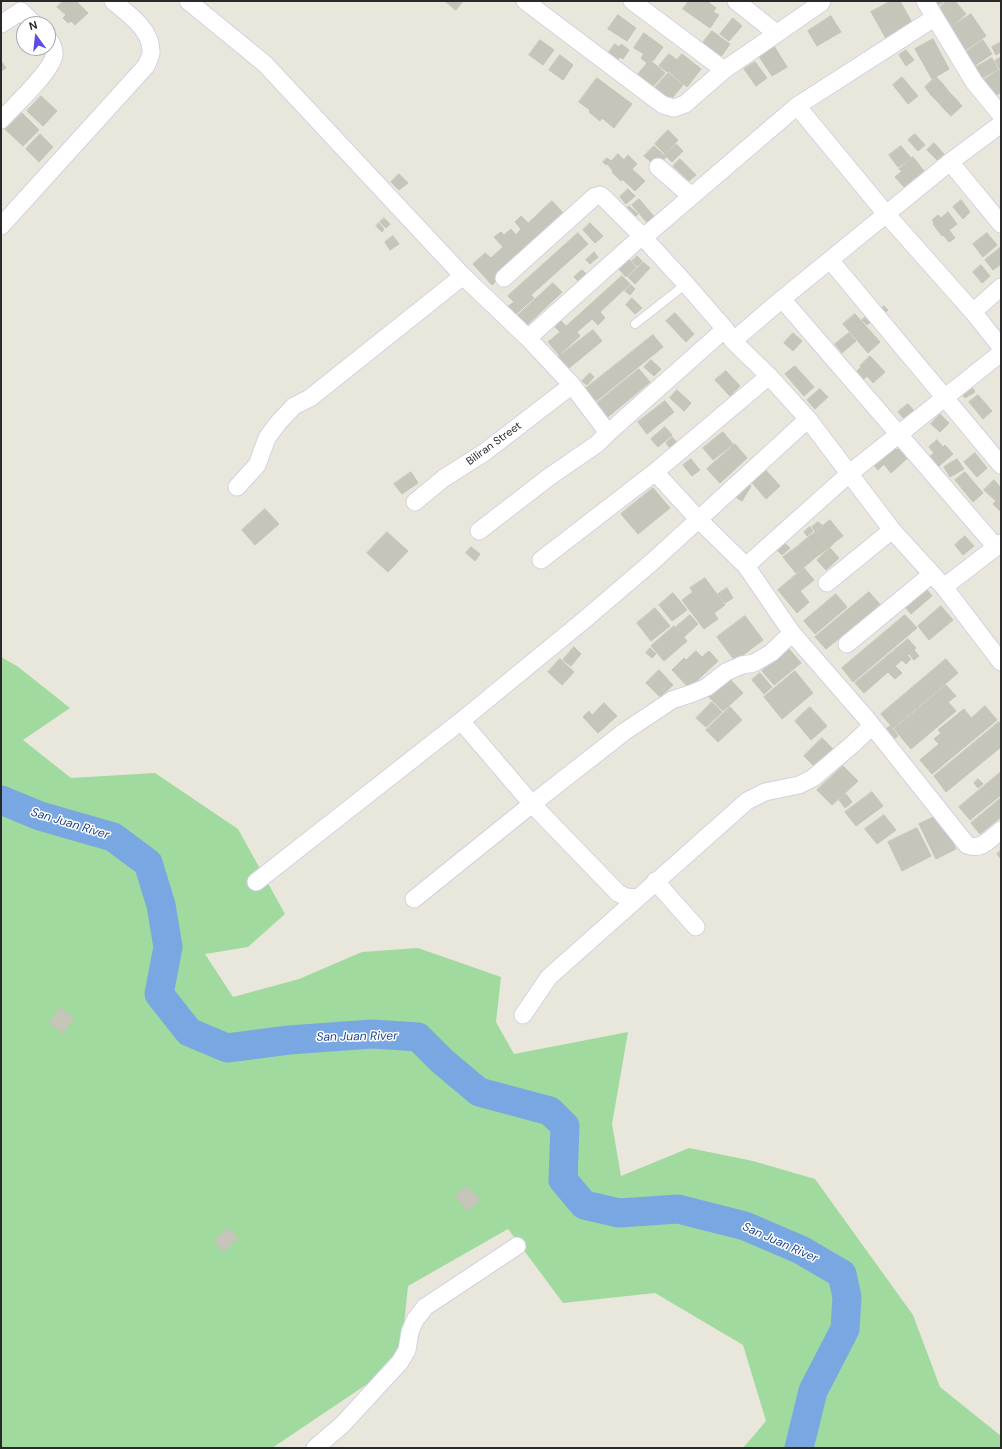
<!DOCTYPE html>
<style>
body{margin:0}
#map{position:relative;width:1002px;height:1449px;overflow:hidden;background:#e9e7dc;font-family:"DM Sans",sans-serif}
canvas{display:block}
.frame{position:absolute;inset:0;border:2px solid #292929;pointer-events:none}
.north{position:absolute;left:16px;top:16px;width:40px;height:40px;box-sizing:border-box;background:#fff;border:1px solid #a9a9a9;border-radius:50%;rotate:345deg;font-size:11px;font-weight:700;line-height:16px;text-align:center;color:#292929}
.north::after{content:'';display:block;margin:auto;width:14px;height:18px;background:#5d4ce6;clip-path:polygon(50% 0,100% 100%,50% 72%,0 100%)}
</style>
<div id="map">
<canvas width="1002" height="1449"></canvas>
<div class="frame"></div>
<div class="north">N</div>
</div>
<script>
const ctx = document.querySelector('canvas').getContext('2d');
ctx.lineJoin = 'round';
function fill(path, color) { ctx.fillStyle = color; ctx.fill(path, 'evenodd'); }
function stroke(path, color, width, dash) { ctx.strokeStyle = color; ctx.lineWidth = width; ctx.lineCap = dash ? 'butt' : 'round'; ctx.setLineDash(dash || []); ctx.stroke(path); }
function drawText(font, color, halo, rows, align = 'center') {
  ctx.font = font + ' "DM Sans",sans-serif'; ctx.lineWidth = 3; ctx.setLineDash([]); ctx.textBaseline = 'middle'; ctx.strokeStyle = halo; ctx.fillStyle = color; for (const [text, x, y, turn = 0] of rows) {
    ctx.save(); ctx.translate(x, y); ctx.rotate((+turn || 0) * Math.PI / 180); ctx.textAlign = isNaN(turn) ? turn : align; if (halo) ctx.strokeText(text, 0, 0); ctx.fillText(text, 0, 0); ctx.restore();
  }
}
fill(new Path2D(`
 M1 657 17 666 70 708 23 740 71 778 155 773 238 829 285 914 248 947 205 954 233 997 299 979 362 952 418 948 501 977 496 1022 514 1054 628 1032 612 1124 621 1176 689 1148 753 1161 815 1179 913 1315 940 1387 1001 1436V1448H743L766 1421 743 1345 655 1293 563 1303 508 1229 408 1286 400 1362 272 1448H1Z`), '#a0da9e');
stroke(new Path2D(`
 M1 800 40 816 113 837 148 863 161 905 168 947 159 994 189 1032 227 1048 289 1040 372 1034 418 1037 442 1061 479 1092 550 1111 565 1126 563 1180 584 1205 619 1213 678 1209 745 1226 801 1250 842 1274 847 1297 845 1329 813 1391 799 1448`), '#79a7e1', 29);
const building = new Path2D(`
 M63 1 68 2 69 1H76L88 13 75 25 71 21 68 23 63 18 66 15 57 7Z
 M445 1H463L456 10Z
 M689 1H711L709 3 716 8 713 12 719 15 710 28 683 9Z
 M891 1H900L915 28 888 42 871 12Z
 M931 1H944L936 7Z
 M947 1H955L966 14 952 26 938 9Z
 M971 14 986 36 965 50 950 28Z
 M618 15 636 28 627 41 608 29Z
 M831 16 841 32 817 46 808 31Z
 M733 18 742 26 729 41 720 34Z
 M712 31 730 44 720 58 701 45Z
 M644 33 663 47 653 61 650 59 647 63 641 58 644 54 634 48Z
 M933 39 949 69 932 79 915 49Z
 M540 40 554 50 543 65 529 55Z
 M983 40 992 54 974 66 964 53Z
 M1001 42V52L996 55 992 47Z
 M615 44 619 47 621 44 629 50 623 59 620 57 616 62 606 56Z
 M774 46 787 67 772 76 758 55Z
 M906 50 914 60 906 66 899 55Z
 M669 54 677 60 667 72 659 66Z
 M682 54 701 69 687 87 668 71Z
 M560 55 573 65 563 80 549 70Z
 M1001 57V71L995 61Z
 M992 58 998 69 979 80 973 69Z
 M650 60 665 73 648 92 634 79Z
 M1 61 6 68 1 71Z
 M755 62 767 78 756 86 744 69Z
 M999 70 1001 74V92L989 100 979 83Z
 M668 73 683 85 667 104 652 91Z
 M902 77 918 96 908 104 893 85Z
 M936 77 943 84 931 95 925 87Z
 M597 78 632 104 614 128 602 118 600 121 589 112 590 110 579 102Z
 M943 84 949 92 938 102 931 95Z
 M949 92 956 99 944 109 938 102Z
 M41 96 57 111 43 126 27 111Z
 M956 99 962 106 951 116 944 109Z
 M22 113 39 130 23 146 5 129Z
 M668 130 678 140 665 154 655 144Z
 M40 134 53 147 39 162 26 149Z
 M915 134 925 145 918 151 908 140Z
 M934 143 944 154 937 160 927 150Z
 M676 144 683 151 672 162 665 155Z
 M654 146 666 157 657 167 644 156Z
 M901 146 911 158 898 167 889 155Z
 M618 154 624 160 628 155 637 164 632 169 645 181 635 191 622 179 621 181 612 172 613 171 608 165Z
 M913 157 924 171 921 173 927 179 922 184 916 177 904 187 895 177 902 171 899 169Z
 M607 158 611 161 606 165 603 162Z
 M680 159 696 175 689 181 673 166Z
 M399 174 408 183 399 190 391 182Z
 M628 189 635 196 626 204 620 197Z
 M639 199 657 220 650 226 632 205Z
 M961 200 970 212 963 219 953 207Z
 M552 201 566 216 492 285 473 264 485 253 491 258 503 247 494 237 501 232 504 235 511 229 516 235 521 229 515 222 521 216 528 223Z
 M629 206 638 214 632 220 624 213Z
 M948 212 957 224 949 230 955 238 949 242 943 235 942 236 933 224 934 223 932 220 938 215 941 218Z
 M384 218 390 224 386 228 380 222Z
 M379 223 384 229 382 232 376 226Z
 M590 223 603 236 595 243 583 230Z
 M578 233 588 244 531 295 534 298 515 315 507 307 514 302 508 296Z
 M987 233 997 245 983 257 973 244Z
 M393 236 399 244 390 250 385 242Z
 M1000 248 1001 264 993 270 985 260Z
 M594 252 598 257 590 264 586 260Z
 M637 256 642 261 637 266 632 261Z
 M628 258 636 267 626 277 618 268Z
 M643 262 650 268 635 284 628 277Z
 M981 265 990 276 982 283 973 272Z
 M582 270 586 274 578 281 574 277Z
 M622 276 630 284 600 312 605 318 598 325 592 319 577 332 580 336 559 355 548 342 560 332 555 327 561 321 566 326Z
 M553 283 562 292 525 327 516 317Z
 M631 285 635 289 630 295 625 291Z
 M632 298 642 308 635 314 626 305Z
 M884 306 888 310 881 316 877 312Z
 M675 313 694 334 686 342 666 321Z
 M855 314 880 342 868 353 843 324Z
 M869 314 874 319 867 325 862 320Z
 M593 330 602 341 563 373 553 361Z
 M793 333 802 341 793 351 784 343Z
 M849 333 856 341 842 353 835 344Z
 M653 335 663 347 590 406 579 394Z
 M870 356 885 372 873 383 867 376 861 382 854 374 861 367 860 366Z
 M651 360 661 369 654 376 644 367Z
 M795 366 814 387 804 396 785 374Z
 M639 369 650 382 603 421 592 407Z
 M726 371 740 386 730 396 715 380Z
 M590 373 594 377 587 385 582 381Z
 M968 381 975 392 965 398 958 389Z
 M820 389 828 397 815 409 807 400Z
 M677 390 691 403 684 411 670 398Z
 M978 395 992 411 983 419 969 402Z
 M665 401 674 412 647 434 638 422Z
 M908 404 916 413 906 421 898 412Z
 M940 414 949 423 940 432 931 424Z
 M665 427 672 435 658 447 651 439Z
 M723 432 733 444 713 460 703 448Z
 M672 437 681 447 674 453 666 443Z
 M937 440 943 447 945 445 953 454 933 471 924 461 934 453 929 447Z
 M735 444 747 458 720 483 707 469Z
 M892 444 897 450 903 445 912 454 891 473 884 464 878 470 873 464Z
 M975 453 987 468 977 477 964 462Z
 M691 459 700 470 692 476 683 465Z
 M957 459 964 469 950 477 944 467Z
 M762 466 780 486 766 499 748 478Z
 M411 472 418 483 402 494 394 484Z
 M965 472 983 493 973 502 955 480Z
 M994 480 1001 488V512L993 504 996 501 984 490Z
 M744 481 751 486 742 501 734 496Z
 M653 488 670 508 638 534 621 514Z
 M265 509 279 524 255 545 242 530Z
 M830 520 843 536 836 541 824 525Z
 M818 522 822 525 815 531 812 527Z
 M824 525 836 541 830 547 817 531Z
 M810 527 813 531 807 536 804 532Z
 M817 531 830 547 823 552 810 536Z
 M387 532 408 551 388 572 367 553Z
 M810 536 823 552 816 557 804 541Z
 M965 536 974 546 963 555 955 545Z
 M804 541 816 557 809 563 797 547Z
 M784 543 790 548 782 555 777 550Z
 M471 547 480 554 475 561 466 553Z
 M797 547 809 563 803 568 790 552Z
 M830 548 839 558 826 570 817 560Z
 M790 552 803 568 796 573 783 557Z
 M804 568 814 580 800 591 809 602 797 613 778 590Z
 M705 578 725 605 714 613 718 619 704 629 682 600 693 592 690 588Z
 M922 584 932 596 911 614 901 602Z
 M727 588 733 598 725 603 718 594Z
 M869 592 884 609 863 627 859 622 826 649 815 637Z
 M673 593 687 610 672 621 659 605Z
 M836 594 847 607 815 634 804 621Z
 M941 606 953 620 929 640 918 626Z
 M655 608 670 626 651 641 637 623Z
 M690 615 698 624 684 637 676 627Z
 M905 615 917 628 853 682 842 668Z
 M745 616 763 640 735 661 717 637Z
 M674 626 687 641 664 661 651 646Z
 M908 639 916 648 914 650 919 656 914 660 909 654 907 655 911 659 906 664 902 660 895 666 902 673 895 679 888 672 864 693 855 683Z
 M574 647 581 654 571 666 563 660Z
 M650 648 656 654 652 658 646 653Z
 M789 649 801 663 774 685 762 671Z
 M696 651 702 657 709 651 718 661 689 688 672 670 684 658 686 660Z
 M560 659 574 672 562 685 548 672Z
 M946 659 958 673 893 728 881 714Z
 M659 670 673 685 660 697 646 683Z
 M795 671 813 693 782 719 764 697Z
 M760 673 772 687 764 694 752 680Z
 M728 677 743 693 723 711 708 696Z
 M946 685 956 696 948 702 956 711 911 749 894 729Z
 M712 702 722 712 706 727 696 718Z
 M604 703 617 716 598 733 583 717 589 711 592 715Z
 M985 706 997 720 932 774 920 760 939 744 934 739 941 733 938 730 964 709 971 718Z
 M730 707 742 720 718 742 706 730Z
 M810 707 827 726 811 740 795 721Z
 M999 722 1001 725V747L946 792 934 776Z
 M890 726 898 736 892 740 884 731Z
 M822 738 835 751 817 769 804 756Z
 M843 766 858 781 832 805 817 790Z
 M1001 772V795L970 820 959 807Z
 M978 779 983 784 978 788 974 783Z
 M872 792 883 806 856 826 845 812Z
 M846 794 852 802 845 808 839 800Z
 M1001 798V817L980 834 971 823Z
 M884 815 896 830 877 844 865 829Z
 M939 815 956 849 936 859 919 824Z
 M917 828 931 856 902 871 888 842Z
 M1001 850V859L997 854Z
 M60 1008 74 1018 63 1033 49 1023Z
 M467 1186 480 1200 468 1211 455 1196Z
 M227 1228 238 1238 224 1252 214 1241Z`);
fill(building, '#c5c5ba');
stroke(building, '#c4c3b6', 1);
const service = new Path2D(`
 M635 324 686 284`);
const minor = new Path2D(`
 M188 1 265 64 463 276 528 338 572 385 608 433 725 329
 M525 1 663 105 674 108 685 104 724 70 821 3 822 1
 M632 1 724 70
 M736 1 776 33
 M925 1 974 82 1001 115
 M934 18 797 106 651 231 642 236 686 284 725 329 733 341 769 376 808 419 892 530 944 587 1001 662
 M1 24 21 11 34 24
 M797 106 887 215 973 312 1001 347
 M1 120C12 108 53 70 54 55 55 50 51 42 48 38
 M950 162 1001 224
 M658 167 691 196
 M1 226 146 66C148 61 152 55 151 51 151 29 128 14 113 1
 M830 260 1001 465
 M504 278 594 197 600 195 604 198 642 236 528 338
 M782 299 996 547
 M973 312 1001 287
 M733 341 782 299 950 162 1001 124
 M769 376 655 472 699 520 746 566 792 633 866 718 967 845C981 851 990 839 1001 830
 M237 487 257 465 267 438 278 423 294 406 310 398 463 276
 M415 502 444 478 485 452 572 385
 M479 531 549 477 597 444 608 433
 M541 560 655 472
 M746 566 850 473 1001 353
 M827 583 892 530
 M944 587 1001 543
 M792 633 771 653 754 663 742 665 726 672 707 687 693 693 672 700 624 732 532 804 461 721 583 621 652 562 808 419
 M847 644 932 574
 M655 881 696 927
 M256 882 461 721
 M414 899 532 804 618 893 626 897 637 898
 M523 1015 549 977 747 801 765 792 799 785 813 778 853 744 872 726
 M315 1448 342 1425 400 1362 407 1350 410 1332 415 1320 425 1307 517 1246`);
stroke(service, '#d3d1e0', 10);
stroke(minor, '#d3d1e0', 19);
stroke(service, '#fff', 8);
stroke(minor, '#fff', 17);
drawText('11px', '#292929', '#fff', [
 ["Biliran Street",494,444,-36]
]);
drawText('italic 12px', '#1b438a', '#fff', [
 ["San Juan River",70,824,17],
 ["San Juan River",357,1037,-1],
 ["San Juan River",780,1243,24]
]);
</script>
